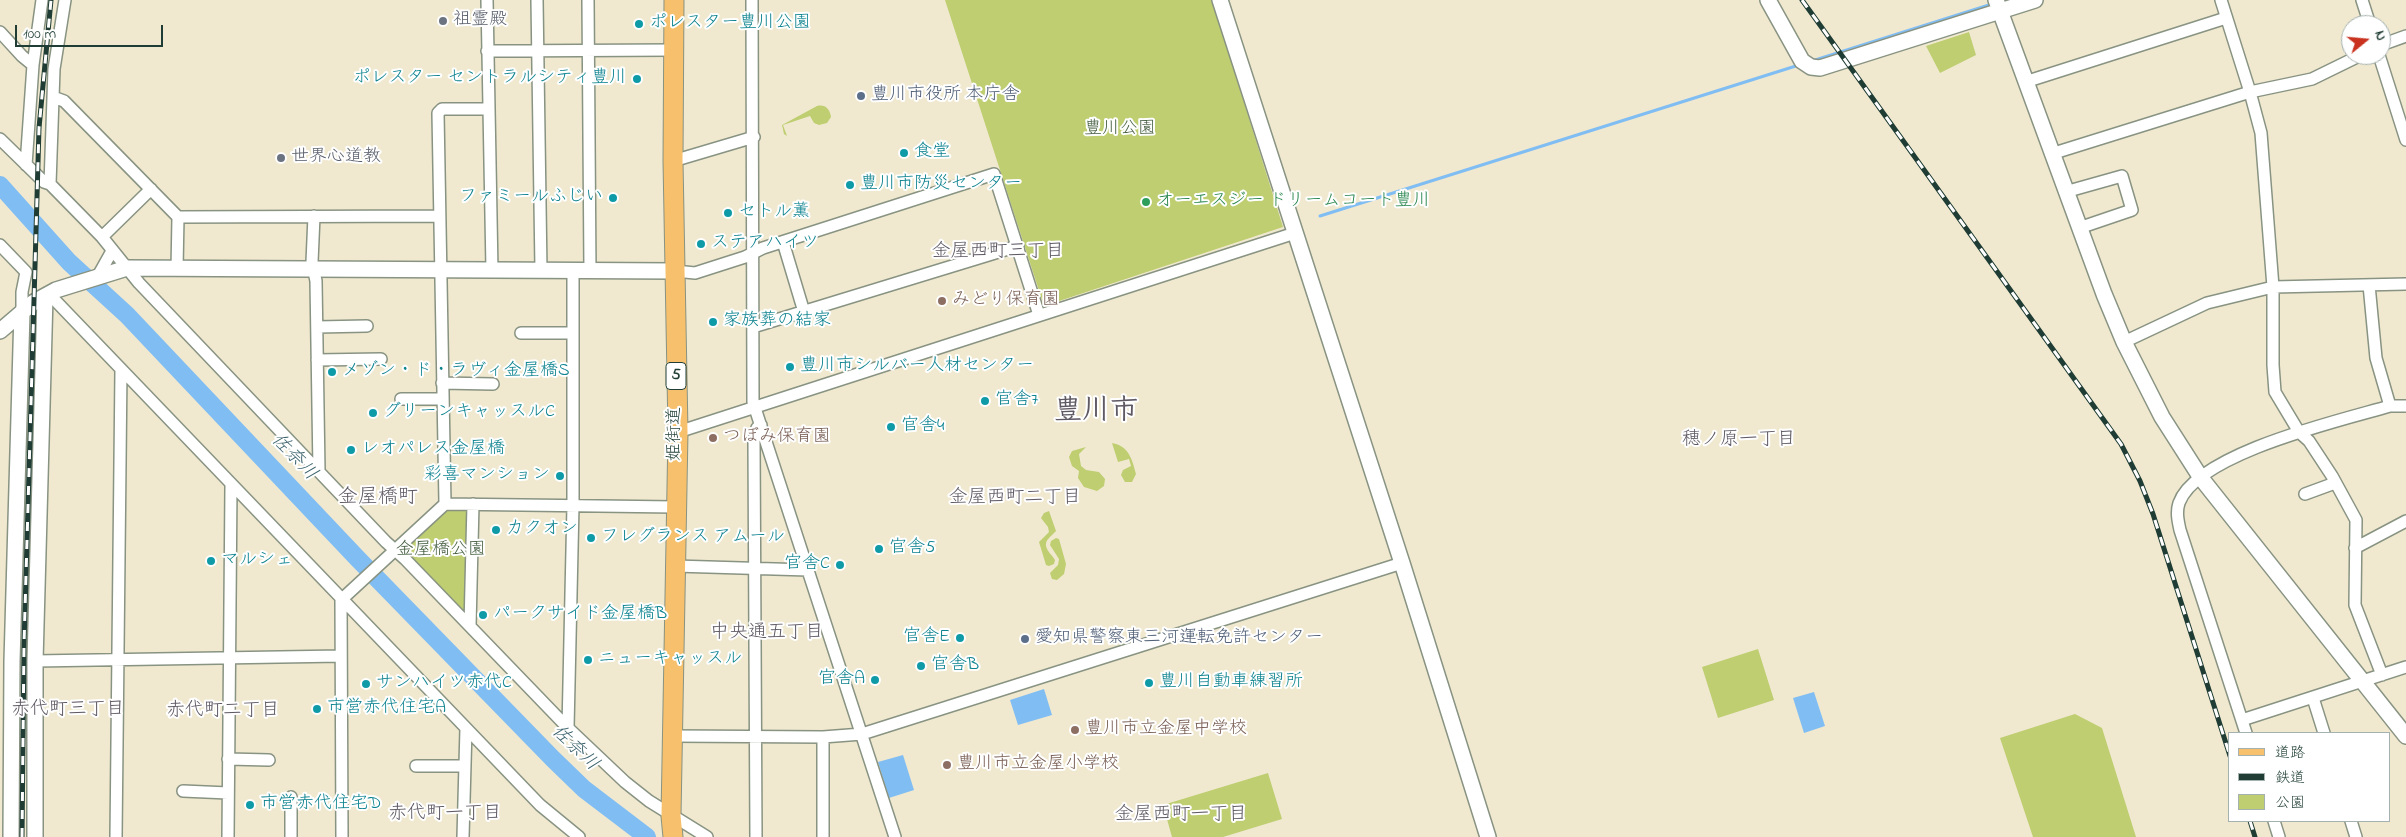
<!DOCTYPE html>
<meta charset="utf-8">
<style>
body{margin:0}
#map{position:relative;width:2406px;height:837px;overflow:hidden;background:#f0e9d0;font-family:"Indie Flower","Klee One",sans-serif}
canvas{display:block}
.legend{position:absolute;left:2228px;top:732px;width:162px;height:90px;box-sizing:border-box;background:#fff;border:1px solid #a5b1ae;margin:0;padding:6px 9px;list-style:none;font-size:15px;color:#1f3d34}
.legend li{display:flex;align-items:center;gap:10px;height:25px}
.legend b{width:25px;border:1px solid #a5b1ae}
.north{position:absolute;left:2341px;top:15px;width:50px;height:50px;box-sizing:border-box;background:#fff;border:1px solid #a5b1ae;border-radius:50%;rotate:73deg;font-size:14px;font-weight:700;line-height:20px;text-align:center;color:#1f3d34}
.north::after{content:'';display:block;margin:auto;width:18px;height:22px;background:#c8321e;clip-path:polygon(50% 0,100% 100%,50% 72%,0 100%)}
.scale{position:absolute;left:15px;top:25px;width:148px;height:22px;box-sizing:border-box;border:2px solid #1f3d34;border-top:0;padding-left:6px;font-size:15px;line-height:18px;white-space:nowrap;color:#1f3d34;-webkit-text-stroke:4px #fff;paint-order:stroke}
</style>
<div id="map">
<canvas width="2406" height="837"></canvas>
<ul class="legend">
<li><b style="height:6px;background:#f7c06c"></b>道路</li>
<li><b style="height:6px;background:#1f3d34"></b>鉄道</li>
<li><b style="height:14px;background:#bece71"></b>公園</li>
</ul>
<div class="north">N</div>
<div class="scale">100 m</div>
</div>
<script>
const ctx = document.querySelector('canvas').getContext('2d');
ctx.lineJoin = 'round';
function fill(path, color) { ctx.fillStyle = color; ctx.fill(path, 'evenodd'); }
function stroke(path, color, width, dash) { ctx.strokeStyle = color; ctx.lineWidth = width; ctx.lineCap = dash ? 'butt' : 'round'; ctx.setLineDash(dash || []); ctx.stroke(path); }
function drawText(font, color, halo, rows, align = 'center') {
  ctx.font = font + ' "Indie Flower","Klee One",sans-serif'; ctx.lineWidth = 4; ctx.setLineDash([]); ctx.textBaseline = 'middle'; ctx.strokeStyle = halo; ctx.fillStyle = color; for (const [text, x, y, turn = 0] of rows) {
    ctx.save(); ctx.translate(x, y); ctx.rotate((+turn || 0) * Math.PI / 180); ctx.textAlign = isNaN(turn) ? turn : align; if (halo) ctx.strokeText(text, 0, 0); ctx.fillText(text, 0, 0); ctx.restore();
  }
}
fill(new Path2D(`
 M945 0H1212L1283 227 1044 306Z
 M1969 32 1976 55 1940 73 1926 46Z
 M817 106C825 104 830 109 831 117L827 123 819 125 814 123 810 116 783 125 787 136 784 134 782 125Z
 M1112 443C1129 446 1132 459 1136 474L1132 482H1125L1121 475 1123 470 1131 466 1129 459 1118 462Z
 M1086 447 1079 454 1081 466 1086 470 1099 472 1105 479 1104 486 1097 491 1084 487 1078 478 1079 471 1072 466 1069 457 1072 451Z
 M466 509 469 512 466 611 462 612 405 553 404 548 446 510Z
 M1049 511 1056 531C1054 533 1052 535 1050 537 1040 546 1051 553 1055 560L1054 564 1049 566 1046 565 1039 542 1049 532 1048 527 1041 518 1044 513Z
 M1056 538 1059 539 1066 564 1064 574 1057 580 1052 579 1050 573 1058 565 1059 559 1050 545 1051 541Z
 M1758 649 1774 700 1718 718 1702 667Z
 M2075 714 2102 728 2136 837H2033L2000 738Z
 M1268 773 1282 819 1223 837H1172L1163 805Z`), '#bece71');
fill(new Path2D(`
 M1044 689 1052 715 1018 725 1010 700Z
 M1814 692 1825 726 1804 733 1793 698Z
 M903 755 914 790 889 798 878 762Z`), '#80bdf3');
stroke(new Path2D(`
 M1812 61 1992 4
 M1320 216 1799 65`), '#80bdf3', 3);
stroke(new Path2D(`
 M0 185 69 262 127 315 358 559 553 759 584 789 647 837`), '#80bdf3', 18);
const minor = new Path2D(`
 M487 0 492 270
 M537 0 541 270
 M588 0 590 271
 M752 0 753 402 895 837
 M2221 0 2250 92 2261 133 2273 287V365L2275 392 2299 432 2309 441 2332 476 2356 520 2355 605 2382 675
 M2362 0 2370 25
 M0 32 22 56 33 65
 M2381 45 2406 36
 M487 51 673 50
 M2379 55 2406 140
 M2025 82 2226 18
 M53 97 64 101 178 217 439 216
 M0 139 44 182 50 184 102 237 139 283 386 542 405 559 568 728 625 782 649 801 707 837
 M2051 154 2250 92 2312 79 2361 55
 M673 161 754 137
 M26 165 33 65 42 0
 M50 184 54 69 65 0
 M2065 192 2122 176 2132 210 2079 228
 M314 216 312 262 316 281 319 471
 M102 237 151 189
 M783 242 804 312
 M0 245 26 272 22 292V312
 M177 269 178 217
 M675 271 695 273 745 257 763 248 994 174 1039 315
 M98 276 112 251
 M2369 285 2376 358 2390 406
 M49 294 466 728 540 805 579 837
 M317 327 367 326
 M753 327 1018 246
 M521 333H573
 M2124 342 2207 303 2273 287 2406 284
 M317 360 381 359
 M442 383 493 384
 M401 399H442
 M678 432 1295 233
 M2305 494 2335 483
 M445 504 438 113 442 109H489
 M2355 548 2406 521
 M675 566 808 570
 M470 626 473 504
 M35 661 341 656
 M2313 698 2324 733
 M2242 720 2406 667
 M568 728 573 505V270
 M2246 733 2180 530C2178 521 2176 512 2179 503 2197 453 2342 420 2390 406H2406
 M673 736 823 737 862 734 1402 563
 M228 759 269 760
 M416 766H465
 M183 791 228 793
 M2274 821 2279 837
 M2351 821 2356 837
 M116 837 121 369
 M228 837 231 486
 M291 837V797
 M342 837 341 600 445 504 675 507
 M463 837 466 728
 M756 837 754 441 757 428 761 425
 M823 837V737`);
const tertiary = new Path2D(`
 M1220 0 1402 563 1488 837
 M1768 0 1802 61 1811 67 1820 68 2035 0
 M1996 0 2104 294 2124 342 2162 417 2201 478 2406 736
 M0 331 34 302 56 290 127 268 675 271
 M11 837 12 661 22 312
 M35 837V661L45 296`);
const primary = new Path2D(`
 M673 837 671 816 678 432 673 161 674 0`);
stroke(minor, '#889382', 14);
stroke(tertiary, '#889382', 18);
stroke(primary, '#889382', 21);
stroke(minor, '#fff', 11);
stroke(tertiary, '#fff', 15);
stroke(primary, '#f7c06c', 19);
const rail = new Path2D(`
 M1802 0 2121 444 2140 481 2153 514 2230 756
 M2250 821 2255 837
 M22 837 24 644 39 128 51 0`);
stroke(rail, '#1f3d34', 5);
stroke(rail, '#fff', 3, [9]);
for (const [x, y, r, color] of [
 [443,21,5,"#6b7280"],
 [639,24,5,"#0f9aa8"],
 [637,79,5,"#0f9aa8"],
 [861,96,5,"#5c6f8a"],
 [904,153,5,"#0f9aa8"],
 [281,158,5,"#6b7280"],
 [850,185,5,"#0f9aa8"],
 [613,198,5,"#0f9aa8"],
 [1146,202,5,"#2e9e5b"],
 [728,213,5,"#0f9aa8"],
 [701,244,5,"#0f9aa8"],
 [942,301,5,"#8d6e63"],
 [713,322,5,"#0f9aa8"],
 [790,367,5,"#0f9aa8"],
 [332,372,5,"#0f9aa8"],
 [985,401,5,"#0f9aa8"],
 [373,413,5,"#0f9aa8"],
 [891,427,5,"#0f9aa8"],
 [713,438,5,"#8d6e63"],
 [351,450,5,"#0f9aa8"],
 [560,476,5,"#0f9aa8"],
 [496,530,5,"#0f9aa8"],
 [591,538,5,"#0f9aa8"],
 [879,549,5,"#0f9aa8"],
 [211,561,5,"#0f9aa8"],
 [840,565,5,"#0f9aa8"],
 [483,615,5,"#0f9aa8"],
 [960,638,5,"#0f9aa8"],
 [1025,639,5,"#5c6f8a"],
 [588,660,5,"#0f9aa8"],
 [921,666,5,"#0f9aa8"],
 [875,680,5,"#0f9aa8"],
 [1149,683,5,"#0f9aa8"],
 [366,684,5,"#0f9aa8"],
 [317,709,5,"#0f9aa8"],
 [1075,730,5,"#8d6e63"],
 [947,765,5,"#8d6e63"],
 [250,805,5,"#0f9aa8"]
]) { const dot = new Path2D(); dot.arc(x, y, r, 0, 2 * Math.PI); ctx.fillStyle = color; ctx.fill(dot); stroke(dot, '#fff', 2); }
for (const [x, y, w] of [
 [676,376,20]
]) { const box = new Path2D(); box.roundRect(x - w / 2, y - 13.5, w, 27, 4); ctx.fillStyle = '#fff'; ctx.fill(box); stroke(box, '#1f3d34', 1); }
drawText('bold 16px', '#1f3d34', null, [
 ["5",676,376]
]);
drawText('18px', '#5b616d', '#fff', [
 ["祖霊殿",453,21],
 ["世界心道教",291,158]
], 'left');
drawText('18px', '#0d838f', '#fff', [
 ["ポレスター豊川公園",649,24],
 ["ポレスター セントラルシティ豊川",627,79,"right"],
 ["食堂",914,153],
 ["豊川市防災センター",860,185],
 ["ファミールふじい",603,198,"right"],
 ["セトル薫",738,213],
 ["ステアハイツ",711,244],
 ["家族葬の結家",723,322],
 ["豊川市シルバー人材センター",800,367],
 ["メゾン・ド・ラヴィ金屋橋S",342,372],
 ["官舎7",995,401],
 ["グリーンキャッスルC",383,413],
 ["官舎4",901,427],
 ["レオパレス金屋橋",361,450],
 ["彩喜マンション",550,476,"right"],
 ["カクオン",506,530],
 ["フレグランス アムール",601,538],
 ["官舎5",889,549],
 ["マルシェ",221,561],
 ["官舎C",830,565,"right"],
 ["パークサイド金屋橋B",493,615],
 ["官舎E",950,638,"right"],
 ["ニューキャッスル",598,660],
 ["官舎B",931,666],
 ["官舎A",865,680,"right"],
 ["豊川自動車練習所",1159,683],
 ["サンハイツ赤代C",376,684],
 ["市営赤代住宅A",327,709],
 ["市営赤代住宅D",260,805]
], 'left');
drawText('18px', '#4e5e75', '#fff', [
 ["豊川市役所 本庁舎",871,96],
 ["愛知県警察東三河運転免許センター",1035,639]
], 'left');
drawText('18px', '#476143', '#fff', [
 ["豊川公園",1120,130],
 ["金屋橋公園",441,551]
]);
drawText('18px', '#27864d', '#fff', [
 ["オーエスジー ドリームコート豊川",1156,202]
], 'left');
drawText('18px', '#785e54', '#fff', [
 ["みどり保育園",952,301],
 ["つぼみ保育園",723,438],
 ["豊川市立金屋中学校",1085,730],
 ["豊川市立金屋小学校",957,765]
], 'left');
drawText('18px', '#1f3d34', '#fff', [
 ["姫街道",676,434,-90]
]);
drawText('19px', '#5f5963', '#fff', [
 ["金屋西町三丁目",998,253],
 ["穂ノ原一丁目",1739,441],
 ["金屋西町二丁目",1015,499],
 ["中央通五丁目",767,634],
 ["赤代町三丁目",68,711],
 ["赤代町二丁目",223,712],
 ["赤代町一丁目",445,815],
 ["金屋西町一丁目",1181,816]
]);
drawText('italic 19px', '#3c636d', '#fff', [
 ["佐奈川",293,458,46],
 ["佐奈川",574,749,44]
]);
drawText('20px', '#5f5963', '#fff', [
 ["金屋橋町",378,499]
]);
drawText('bold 28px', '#5f5963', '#fff', [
 ["豊川市",1096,413]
]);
</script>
